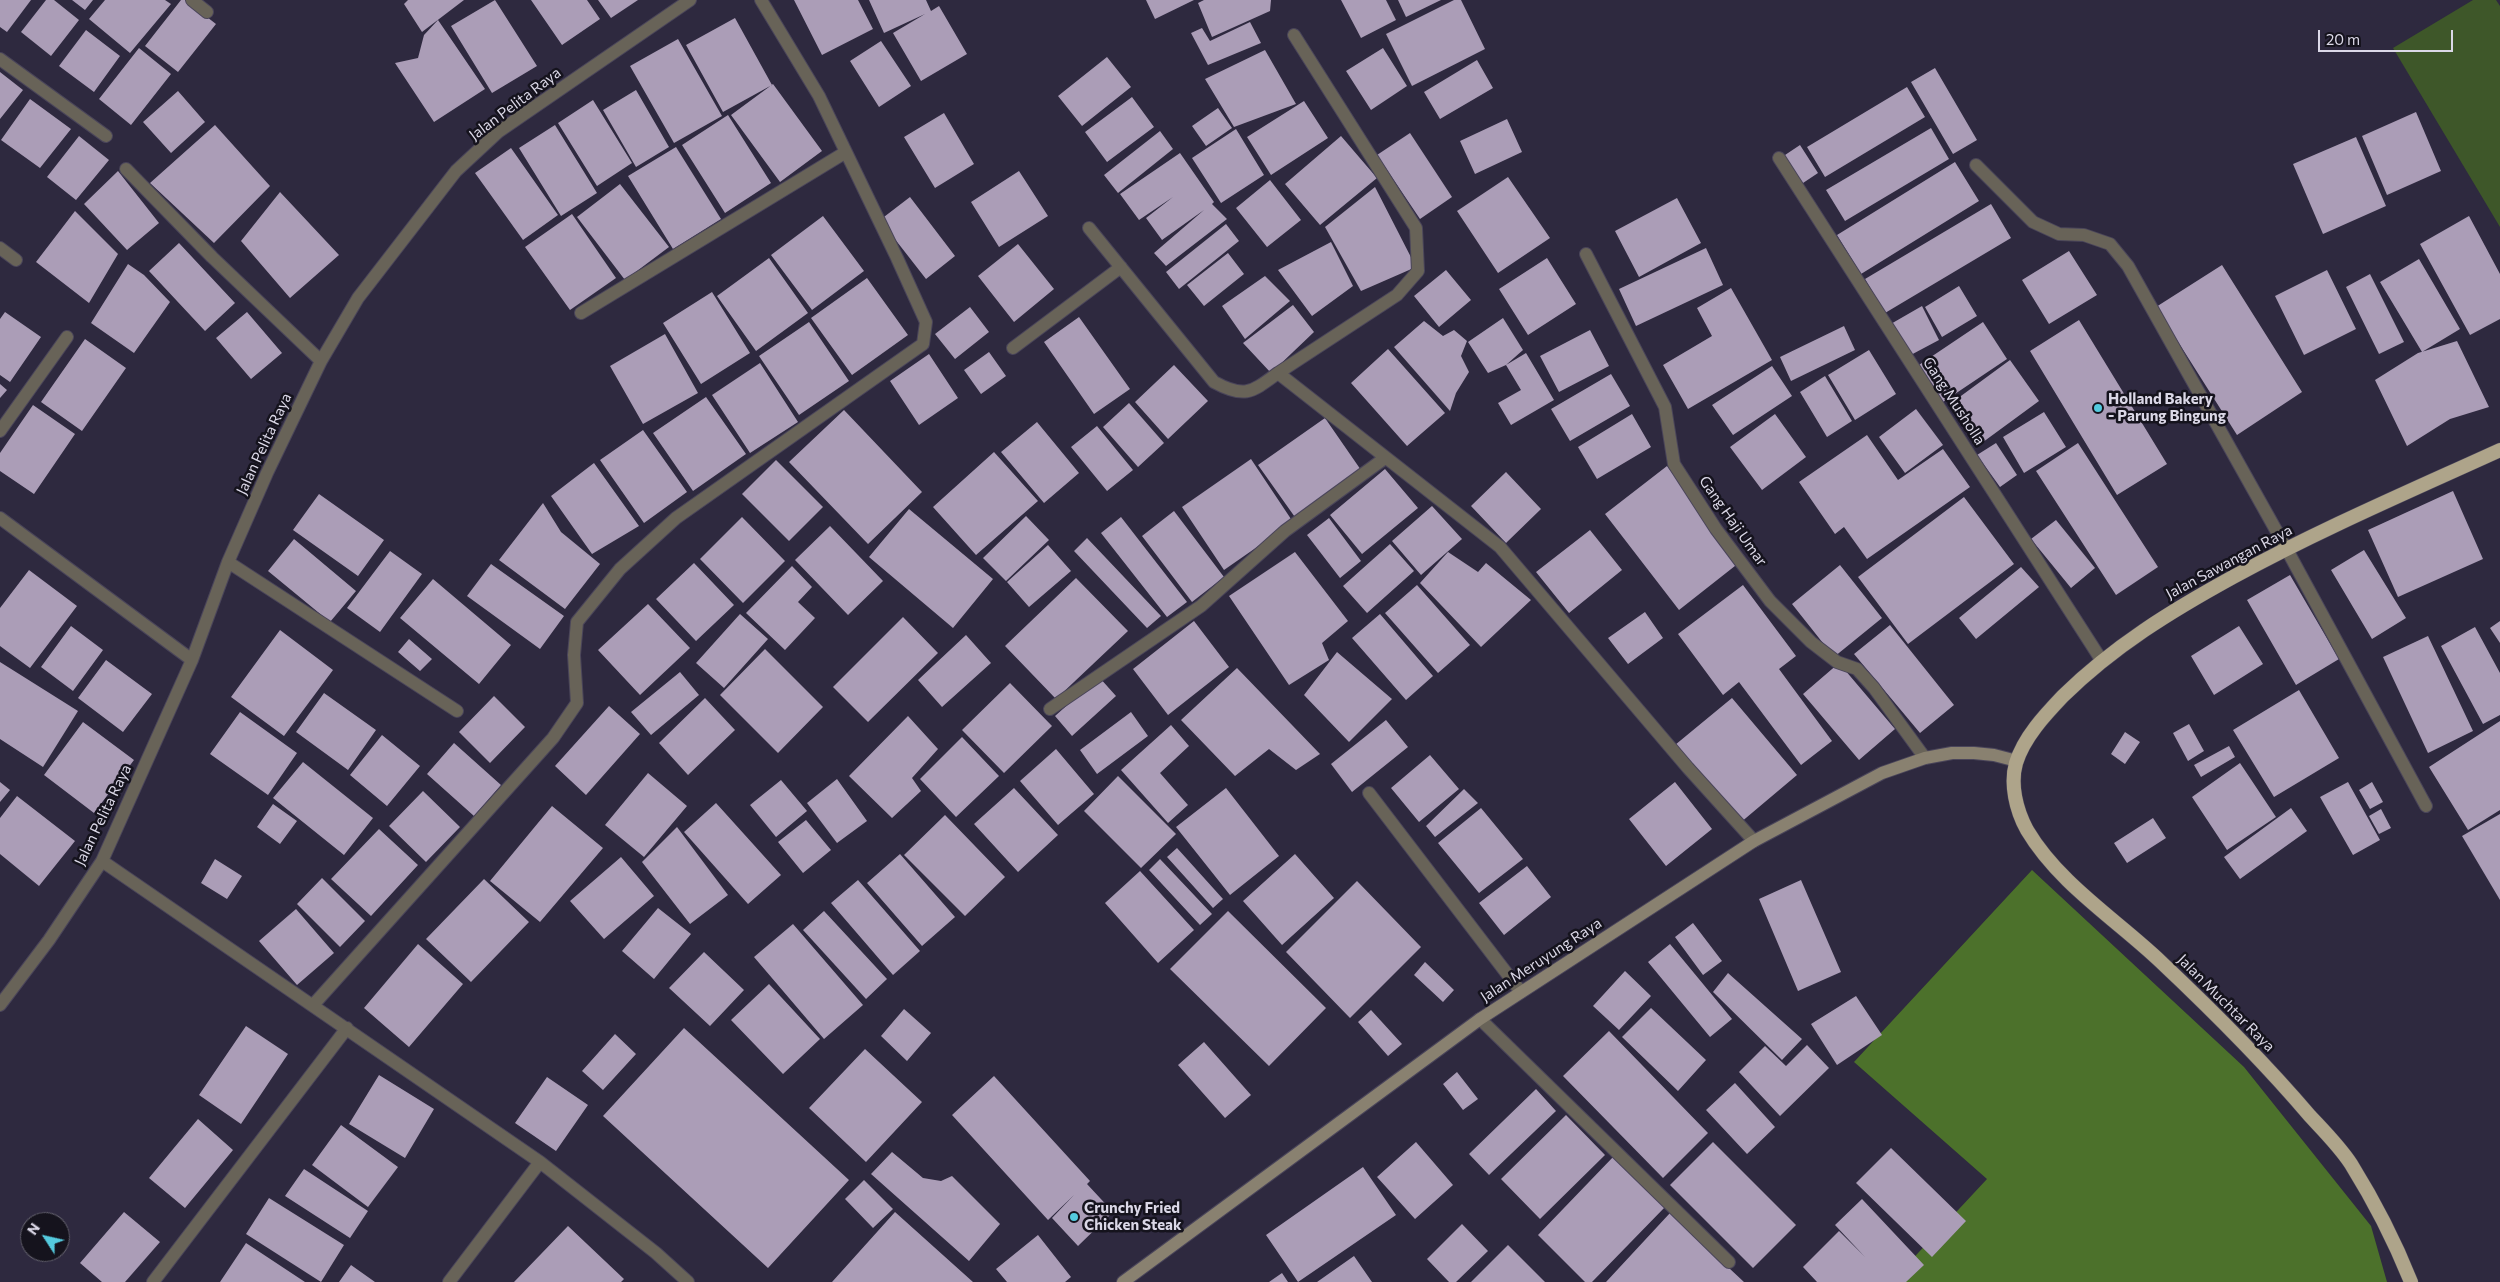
<!DOCTYPE html>
<style>
body{margin:0}
#map{position:relative;width:2500px;height:1282px;overflow:hidden;background:#2e293f;font-family:Commissioner,sans-serif}
canvas{display:block}
.north{position:absolute;left:20px;top:1212px;width:50px;height:50px;box-sizing:border-box;background:#15131d;border:1px solid #64626e;border-radius:50%;rotate:305deg;font-size:14px;font-weight:700;line-height:20px;text-align:center;color:#dbd8e7}
.north::after{content:'';display:block;margin:auto;width:18px;height:22px;background:#54cade;clip-path:polygon(50% 0,100% 100%,50% 72%,0 100%)}
.scale{position:absolute;left:2318px;top:30px;width:135px;height:22px;box-sizing:border-box;border:2px solid #dbd8e7;border-top:0;padding-left:6px;font-size:15px;line-height:18px;white-space:nowrap;color:#dbd8e7;-webkit-text-stroke:4px #15131d;paint-order:stroke}
</style>
<div id="map">
<canvas width="2500" height="1282"></canvas>
<div class="north">N</div>
<div class="scale">20 m</div>
</div>
<script>
const ctx = document.querySelector('canvas').getContext('2d');
ctx.lineJoin = 'round';
function fill(path, color) { ctx.fillStyle = color; ctx.fill(path, 'evenodd'); }
function stroke(path, color, width, dash) { ctx.strokeStyle = color; ctx.lineWidth = width; ctx.lineCap = dash ? 'butt' : 'round'; ctx.setLineDash(dash || []); ctx.stroke(path); }
function drawText(font, color, halo, rows, align = 'center') {
  ctx.font = font + ' Commissioner,sans-serif'; ctx.lineWidth = 5; ctx.setLineDash([]); ctx.textBaseline = 'middle'; ctx.strokeStyle = halo; ctx.fillStyle = color; for (const [text, x, y, turn = 0] of rows) {
    ctx.save(); ctx.translate(x, y); ctx.rotate((+turn || 0) * Math.PI / 180); ctx.textAlign = isNaN(turn) ? turn : align; if (halo) ctx.strokeText(text, 0, 0); ctx.fillText(text, 0, 0); ctx.restore();
  }
}
fill(new Path2D(`
 M2473 0H2496L2500 6V227L2393 48Z`), '#3e5729');
fill(new Path2D(`
 M2032 870 2244 1067 2371 1226 2387 1282H1891L1987 1179 1854 1062Z`), '#4c712b');
fill(new Path2D(`
 M0 0H31L7 32 0 27Z
 M46 0H54L79 20 51 56 21 32Z
 M72 0H93L85 10Z
 M105 0H165L171 4 130 53 89 19Z
 M181 0H185L216 24 178 72 145 46Z
 M408 0H464L422 32 404 4Z
 M495 0 537 66 492 93 451 26Z
 M531 0H587L600 19 562 45Z
 M598 0H638L611 18Z
 M794 0H858L873 29 822 55Z
 M869 0H926L931 11 939 6 967 54 921 81 893 33 925 14 884 33Z
 M1146 0H1194L1155 19Z
 M1204 0H1271L1270 11 1212 37 1198 3Z
 M1341 0H1386L1396 20 1361 38Z
 M1398 0H1441L1406 17Z
 M1454 0H1461L1485 49 1412 86 1386 34Z
 M735 18 772 85 723 112 686 45Z
 M438 20 485 89 434 122 395 63 418 58 424 35Z
 M1250 22 1261 43 1208 65 1191 33 1202 28 1210 41Z
 M86 30 120 56 94 92 59 66Z
 M678 39 722 116 674 143 630 66Z
 M881 41 911 86 879 107 850 61Z
 M139 48 171 74 131 125 99 99Z
 M1383 48 1407 86 1371 110 1346 71Z
 M1265 50 1296 104 1234 127 1205 79Z
 M1107 57 1131 87 1082 126 1058 96Z
 M1477 60 1493 88 1440 119 1424 92Z
 M1935 68 1977 140 1953 154 1911 82Z
 M0 72 23 90 0 119Z
 M773 84 822 151 780 182 731 115Z
 M1907 87 1925 117 1825 177 1807 147Z
 M636 90 669 147 636 167 603 110Z
 M178 91 205 122 171 153 143 122Z
 M1132 97 1154 127 1107 162 1085 132Z
 M30 99 71 129 40 168 1 140Z
 M593 100 632 163 597 186 558 123Z
 M1304 101 1328 138 1271 175 1247 137Z
 M1218 108 1232 128 1206 146 1192 126Z
 M2416 112 2441 171 2387 195 2362 136Z
 M944 113 974 164 935 188 904 137Z
 M728 115 771 183 725 213 682 145Z
 M1507 119 1522 152 1475 174 1460 141Z
 M215 125 270 186 214 243 150 183Z
 M555 125 597 193 561 216 519 148Z
 M1931 128 1949 159 1845 221 1826 190Z
 M1236 129 1264 175 1221 203 1192 158Z
 M1160 131 1173 149 1118 193 1104 175Z
 M1410 133 1452 197 1420 219 1377 155Z
 M79 136 109 160 76 200 47 177Z
 M1341 136 1377 178 1320 225 1285 184Z
 M2356 137 2386 206 2323 234 2293 164Z
 M1800 145 1818 173 1800 185 1782 157Z
 M676 147 721 219 673 249 628 176Z
 M511 148 558 215 523 240 475 173Z
 M1180 153 1214 202 1212 204 1227 219 1166 266 1154 253 1204 210 1162 240 1146 218 1173 197 1139 220 1120 194Z
 M1955 162 1979 201 1861 274 1837 235Z
 M118 171 159 223 127 250 84 204Z
 M1019 171 1048 216 999 247 971 202Z
 M1508 177 1550 238 1498 273 1457 211Z
 M1270 180 1301 220 1267 247 1236 208Z
 M620 184 669 247 625 280 577 217Z
 M1375 187 1416 267 1361 291 1325 227Z
 M280 192 339 255 290 298 241 241Z
 M910 197 955 256 926 279 880 220Z
 M1677 198 1701 243 1639 277 1615 231Z
 M1991 204 2011 238 1885 313 1865 279Z
 M75 211 118 254 89 303 36 262Z
 M572 214 616 278 570 310 525 247Z
 M823 216 864 271 812 310 771 255Z
 M2469 216 2500 274V319L2470 335 2420 244Z
 M1226 224 1239 241 1179 289 1166 272Z
 M1331 242 1353 286 1312 316 1278 270Z
 M179 243 235 303 205 331 149 271Z
 M1018 244 1054 289 1014 322 978 276Z
 M1706 248 1723 285 1636 326 1619 289Z
 M2069 251 2097 295 2049 324 2022 280Z
 M1228 253 1244 274 1204 306 1187 285Z
 M769 258 808 313 756 351 717 296Z
 M1547 258 1576 304 1528 335 1499 289Z
 M2419 259 2460 329 2422 352 2380 282Z
 M128 264 144 275 170 302 134 353 91 323Z
 M2222 265 2302 392 2237 435 2156 307Z
 M1446 270 1471 300 1439 327 1414 296Z
 M2327 270 2356 329 2304 355 2275 296Z
 M2370 274 2404 342 2379 354 2346 287Z
 M1265 276 1290 301 1245 339 1222 306Z
 M867 278 908 335 852 375 811 318Z
 M1959 286 1977 316 1942 337 1925 307Z
 M1731 288 1772 360 1688 409 1663 365 1712 336 1697 308Z
 M712 292 750 353 701 384 663 323Z
 M1293 305 1314 332 1271 373 1243 343Z
 M1922 306 1939 340 1907 357 1889 325Z
 M970 307 989 332 955 359 935 334Z
 M5 312 41 337 10 382 0 375V319Z
 M247 312 282 353 251 379 216 338Z
 M1079 317 1130 389 1094 414 1044 342Z
 M1503 318 1523 350 1506 365 1488 373 1468 342Z
 M2079 320 2167 464 2117 495 2030 351Z
 M1424 321 1443 336 1454 330 1467 341 1461 356 1469 372 1456 393 1450 411 1394 347Z
 M809 322 849 381 799 415 759 356Z
 M1983 322 2007 359 1940 404 1916 367Z
 M1844 326 1855 350 1791 381 1780 357Z
 M1590 330 1609 366 1559 392 1540 356Z
 M665 334 698 393 643 424 610 366Z
 M85 339 126 368 82 431 41 402Z
 M2457 341 2489 407 2450 419 2407 446 2375 380 2418 353Z
 M1388 349 1445 413 1407 446 1351 383Z
 M1869 350 1896 394 1855 420 1828 375Z
 M989 352 1006 376 981 394 964 370Z
 M1526 353 1554 400 1511 425 1498 403 1521 390 1506 365Z
 M929 354 958 398 919 425 890 381Z
 M2010 360 2039 401 1979 445 1950 404Z
 M760 363 798 422 750 453 712 395Z
 M1174 365 1208 401 1168 439 1135 402Z
 M1772 366 1792 396 1733 435 1712 405Z
 M1611 374 1630 406 1570 441 1551 409Z
 M1825 376 1852 421 1827 437 1800 392Z
 M0 384 7 390 0 398Z
 M706 397 746 454 693 491 653 433Z
 M1129 403 1164 443 1138 467 1103 427Z
 M33 405 75 434 34 494 0 471V453Z
 M1916 409 1943 445 1905 473 1879 437Z
 M844 410 922 492 868 544 789 462Z
 M2044 412 2066 447 2024 473 2003 437Z
 M1632 414 1651 447 1597 479 1578 447Z
 M1775 414 1806 457 1762 490 1730 447Z
 M1325 418 1363 473 1297 520 1258 465Z
 M1037 422 1079 473 1044 503 1001 452Z
 M1097 426 1133 470 1107 491 1071 447Z
 M643 430 687 492 644 523 600 460Z
 M1867 435 1898 480 1943 449 1970 487 1867 559 1844 527 1835 534 1799 482Z
 M1996 443 2017 475 2000 487 1977 455Z
 M2078 443 2158 567 2116 595 2036 471Z
 M994 452 1038 501 976 555 933 507Z
 M1251 459 1293 522 1224 570 1182 507Z
 M776 460 823 507 789 541 742 494Z
 M594 463 639 526 592 554 551 496Z
 M1667 466 1740 562 1679 610 1605 514Z
 M1385 469 1418 508 1362 554 1330 515Z
 M1506 472 1541 509 1506 543 1471 506Z
 M2453 491 2483 559 2398 597 2368 530Z
 M319 494 384 540 358 576 293 530Z
 M1964 497 2014 564 1908 644 1858 577Z
 M543 503 561 532 600 564 565 609 499 560Z
 M1432 506 1462 539 1421 575 1392 541Z
 M909 509 993 579 953 628 869 557Z
 M1174 511 1224 577 1192 602 1142 536Z
 M1026 516 1049 540 1006 581 983 558Z
 M742 517 785 561 743 603 700 559Z
 M1121 517 1187 602 1167 617 1101 533Z
 M1329 518 1361 561 1340 578 1307 535Z
 M2056 520 2095 568 2071 588 2031 539Z
 M830 526 883 581 848 615 795 560Z
 M1590 530 1622 570 1569 613 1536 572Z
 M1087 538 1161 616 1147 628 1074 551Z
 M294 539 356 591 330 622 268 571Z
 M1390 544 1414 571 1367 613 1343 586Z
 M1048 545 1071 571 1029 607 1007 582Z
 M2364 550 2406 618 2372 639 2331 570Z
 M390 551 422 574 380 632 347 608Z
 M1295 552 1348 621 1322 643 1329 660 1289 685 1229 596Z
 M1448 552 1478 572 1486 563 1531 600 1481 647 1420 583Z
 M694 563 734 605 696 641 656 599Z
 M491 564 564 616 540 649 467 596Z
 M1840 565 1882 618 1834 657 1792 604Z
 M792 566 812 587 798 602 815 618 785 650 746 613Z
 M2021 567 2039 587 1976 639 1959 618Z
 M29 570 77 606 30 668 0 646V608Z
 M2290 575 2339 659 2296 685 2247 600Z
 M1076 578 1128 631 1056 699 1005 646Z
 M433 579 511 645 479 684 400 618Z
 M1417 585 1470 645 1438 673 1385 613Z
 M1743 585 1796 656 1779 669 1832 741 1801 765 1739 682 1723 695 1678 634Z
 M648 604 690 648 640 695 598 650Z
 M1645 612 1663 638 1628 664 1608 638Z
 M740 614 768 639 724 688 696 663Z
 M1380 614 1433 676 1406 700 1352 638Z
 M903 617 938 653 868 722 833 687Z
 M1194 621 1229 667 1168 715 1133 669Z
 M2500 621V643L2490 628Z
 M1890 625 1954 705 1920 733 1854 654Z
 M71 626 103 650 73 691 41 667Z
 M2239 626 2263 664 2214 695 2191 656Z
 M2475 627 2500 673V715L2483 724 2441 646Z
 M280 630 333 670 284 736 231 697Z
 M966 635 991 663 942 707 918 680Z
 M2428 636 2473 731 2428 753 2383 657Z
 M409 639 432 659 420 671 398 652Z
 M765 649 823 707 778 753 720 695Z
 M1337 652 1392 699 1349 742 1304 695Z
 M106 660 152 694 123 732 78 698Z
 M0 662 78 711 43 767 0 739Z
 M1839 663 1895 729 1859 760 1803 694Z
 M1237 668 1320 754 1296 770 1269 749 1235 776 1181 720Z
 M680 672 699 695 651 735 631 712Z
 M1099 677 1116 696 1072 736 1055 716Z
 M1010 683 1052 726 1004 773 962 730Z
 M2299 690 2339 758 2274 797 2233 730Z
 M324 693 376 730 348 770 296 732Z
 M494 696 525 727 490 763 459 732Z
 M705 698 735 730 688 775 659 743Z
 M1732 698 1797 775 1740 823 1675 745Z
 M609 706 640 734 586 795 555 766Z
 M240 712 297 753 268 795 210 754Z
 M1131 712 1148 736 1097 774 1080 750Z
 M908 716 938 749 912 778 921 791 892 818 849 776Z
 M1386 720 1408 747 1352 792 1331 764Z
 M2500 721V810L2468 830 2429 767Z
 M83 722 134 760 94 813 44 775Z
 M2189 724 2204 751 2188 761 2173 733Z
 M1171 725 1189 746 1160 773 1188 805 1168 823 1121 770Z
 M2125 732 2140 742 2125 764 2111 754Z
 M382 735 420 766 387 806 350 775Z
 M962 737 999 776 956 817 920 779Z
 M454 743 501 785 474 816 427 774Z
 M2229 746 2235 757 2201 777 2194 765Z
 M1056 749 1094 794 1058 825 1020 781Z
 M1430 755 1459 789 1419 822 1391 788Z
 M303 762 373 818 344 855 273 798Z
 M2240 763 2276 817 2227 850 2192 797Z
 M648 773 687 806 644 857 605 825Z
 M1118 776 1176 834 1141 868 1084 811Z
 M837 779 867 821 837 843 807 803Z
 M781 780 807 811 776 837 750 805Z
 M0 782 10 790 0 802Z
 M1675 782 1712 829 1666 866 1629 819Z
 M2348 782 2380 840 2353 855 2320 797Z
 M2372 782 2383 802 2370 809 2359 790Z
 M1014 788 1058 835 1018 872 974 824Z
 M1226 788 1279 856 1230 895 1176 827Z
 M1464 789 1478 803 1435 837 1426 826Z
 M423 791 460 827 426 862 389 826Z
 M17 796 75 841 39 886 0 854V818Z
 M716 803 781 875 748 904 684 832Z
 M273 804 297 821 280 844 257 827Z
 M552 806 603 848 540 922 490 881Z
 M1481 808 1523 859 1479 893 1438 843Z
 M2291 808 2307 831 2240 879 2224 857Z
 M2381 809 2391 828 2379 834 2369 816Z
 M2500 814V900L2462 836Z
 M945 815 1005 877 965 916 904 855Z
 M2153 818 2166 838 2127 863 2114 843Z
 M806 820 831 850 803 873 778 842Z
 M677 827 728 895 690 924 642 862Z
 M379 829 418 865 371 916 331 879Z
 M1177 848 1223 899 1213 908 1167 857Z
 M900 854 955 917 922 946 867 883Z
 M1295 854 1334 898 1282 945 1243 901Z
 M621 857 654 896 604 939 570 901Z
 M215 859 242 876 227 899 201 883Z
 M1160 859 1212 914 1200 925 1149 870Z
 M1527 866 1551 897 1504 935 1479 903Z
 M1140 871 1194 930 1158 963 1105 903Z
 M322 878 365 921 340 947 297 904Z
 M484 879 529 922 471 982 426 939Z
 M858 880 920 951 893 975 831 903Z
 M1801 880 1841 972 1798 991 1759 899Z
 M1357 881 1421 947 1350 1018 1286 952Z
 M658 908 691 934 654 979 622 951Z
 M296 909 334 953 297 985 259 941Z
 M824 911 887 979 866 999 803 930Z
 M1228 911 1326 1008 1269 1066 1170 969Z
 M1693 923 1722 961 1703 975 1675 937Z
 M793 924 863 1005 824 1039 754 957Z
 M418 944 463 984 409 1047 364 1008Z
 M1670 944 1732 1019 1710 1037 1648 962Z
 M704 952 744 990 710 1026 669 988Z
 M1425 962 1454 990 1443 1002 1414 975Z
 M1625 971 1651 996 1619 1030 1593 1006Z
 M1728 973 1802 1039 1782 1060 1713 992Z
 M769 984 820 1039 783 1074 731 1020Z
 M1856 996 1882 1035 1837 1065 1811 1024Z
 M1651 1008 1706 1060 1678 1091 1622 1037Z
 M904 1009 931 1033 907 1061 881 1036Z
 M1371 1010 1402 1044 1388 1056 1358 1022Z
 M246 1026 288 1054 241 1124 199 1095Z
 M684 1028 849 1180 768 1268 603 1116Z
 M1609 1031 1708 1133 1663 1178 1563 1076Z
 M615 1034 636 1054 603 1090 582 1071Z
 M1204 1042 1251 1095 1225 1118 1178 1065Z
 M1807 1045 1829 1068 1780 1116 1739 1072 1765 1046 1786 1066Z
 M865 1049 922 1102 866 1162 809 1108Z
 M1457 1072 1478 1099 1463 1110 1443 1084Z
 M379 1075 434 1109 405 1158 349 1124Z
 M994 1076 1090 1181 1087 1184 1113 1212 1078 1246 1052 1218 1074 1195 1048 1220 952 1115Z
 M547 1077 588 1105 556 1151 515 1123Z
 M1735 1083 1775 1127 1747 1154 1706 1110Z
 M1536 1089 1556 1111 1489 1175 1469 1154Z
 M1566 1115 1605 1155 1540 1219 1501 1179Z
 M198 1119 233 1150 185 1208 149 1178Z
 M341 1125 398 1167 368 1207 312 1165Z
 M1416 1142 1453 1185 1415 1219 1377 1177Z
 M1713 1142 1796 1225 1753 1268 1670 1185Z
 M1891 1148 1966 1221 1932 1257 1856 1183Z
 M892 1152 923 1178 941 1181 952 1176 1000 1224 969 1261 871 1174Z
 M1614 1156 1665 1207 1592 1282H1585L1538 1235Z
 M1363 1167 1396 1215 1298 1282 1266 1235Z
 M304 1169 368 1211 350 1238 285 1196Z
 M864 1180 893 1209 873 1228 845 1199Z
 M269 1198 344 1245 321 1282 246 1234Z
 M1862 1199 1924 1265 1906 1282H1817L1803 1267 1839 1231 1865 1257 1835 1225Z
 M124 1212 160 1242 125 1282H102L80 1263Z
 M895 1212 973 1282H832Z
 M1670 1213 1744 1282H1606Z
 M1462 1224 1488 1251 1456 1282H1449L1427 1259Z
 M568 1226 624 1279 621 1282H514Z
 M1038 1235 1071 1277 1065 1282H1007L996 1269Z
 M246 1243 305 1282H220Z
 M1508 1245 1545 1282H1471Z
 M1354 1256 1372 1282H1317Z
 M351 1265 375 1282H339Z
 M1282 1273 1288 1282H1269Z`), '#ab9db7');
const minor = new Path2D(`
 M192 0 207 12
 M1294 35 1416 228 1418 271 1397 295 1278 373 1500 547 1688 768 1754 841
 M0 59 106 136
 M1779 158 2102 661
 M1976 165 2033 222 2059 234 2084 235 2110 244 2128 266 2286 548 2426 806
 M126 169 212 257 321 361
 M1089 228 1214 382C1245 399 1252 392 1278 373
 M0 248 16 260
 M1586 254 1665 407 1674 464 1716 529 1770 601 1811 642 1837 662 1857 669 1874 688 1925 758
 M581 313 846 152
 M1013 348 1121 267
 M0 431 67 337
 M0 518 192 660
 M228 562 457 711
 M1050 709 1201 606 1285 531 1385 458
 M1369 793 1521 992
 M102 861 540 1162 656 1253 688 1282
 M314 1004 553 738 577 703 574 655 577 622 620 569 676 518 923 344 926 322 897 258 819 96 761 0
 M0 1005 49 940 102 861 192 660 228 562 267 473 321 361 358 298 456 171 498 132 690 0
 M1480 1019 1729 1262
 M153 1282 347 1028
 M449 1282 540 1162`);
const secondary = new Path2D(`
 M1123 1282 1480 1019 1754 841 1882 773 1925 758 1952 753H1974L1994 755 2017 761`);
const trunk = new Path2D(`
 M2411 1282C2395 1242 2374 1201 2351 1164 2340 1147 2324 1131 2310 1116 2264 1062 2213 1011 2161 962 2117 920 2059 884 2027 830 2016 810 2010 784 2016 763 2024 737 2045 715 2063 696 2114 646 2171 611 2233 577 2319 530 2410 491 2500 450`);
stroke(minor, '#4a455a', 14);
stroke(secondary, '#4a455a', 14);
stroke(trunk, '#4a455a', 15);
stroke(minor, '#686358', 12);
stroke(secondary, '#898170', 12);
stroke(trunk, '#aea48a', 14);
for (const [x, y, r, color] of [
 [2098,408,5,"#54cade"],
 [1074,1217,5,"#54cade"]
]) { const dot = new Path2D(); dot.arc(x, y, r, 0, 2 * Math.PI); ctx.fillStyle = color; ctx.fill(dot); stroke(dot, '#15131d', 2); }
drawText('15px', '#dbd8e7', '#15131d', [
 ["Jalan Pelita Raya",515,104,-37],
 ["Gang Musholla",1954,401,57],
 ["Jalan Pelita Raya",264,444,-65],
 ["Gang Haji Umar",1733,521,55],
 ["Jalan Sawangan Raya",2229,562,-28],
 ["Jalan Pelita Raya",103,815,-64],
 ["Jalan Meruyung Raya",1541,960,-33],
 ["Jalan Muchtar Raya",2226,1003,45]
]);
drawText('bold 15px', '#dbd8e7', '#15131d', [
 ["Holland Bakery",2108,399],
 ["- Parung Bingung",2108,416],
 ["Crunchy Fried",1084,1208],
 ["Chicken Steak",1084,1225]
], 'left');
</script>
